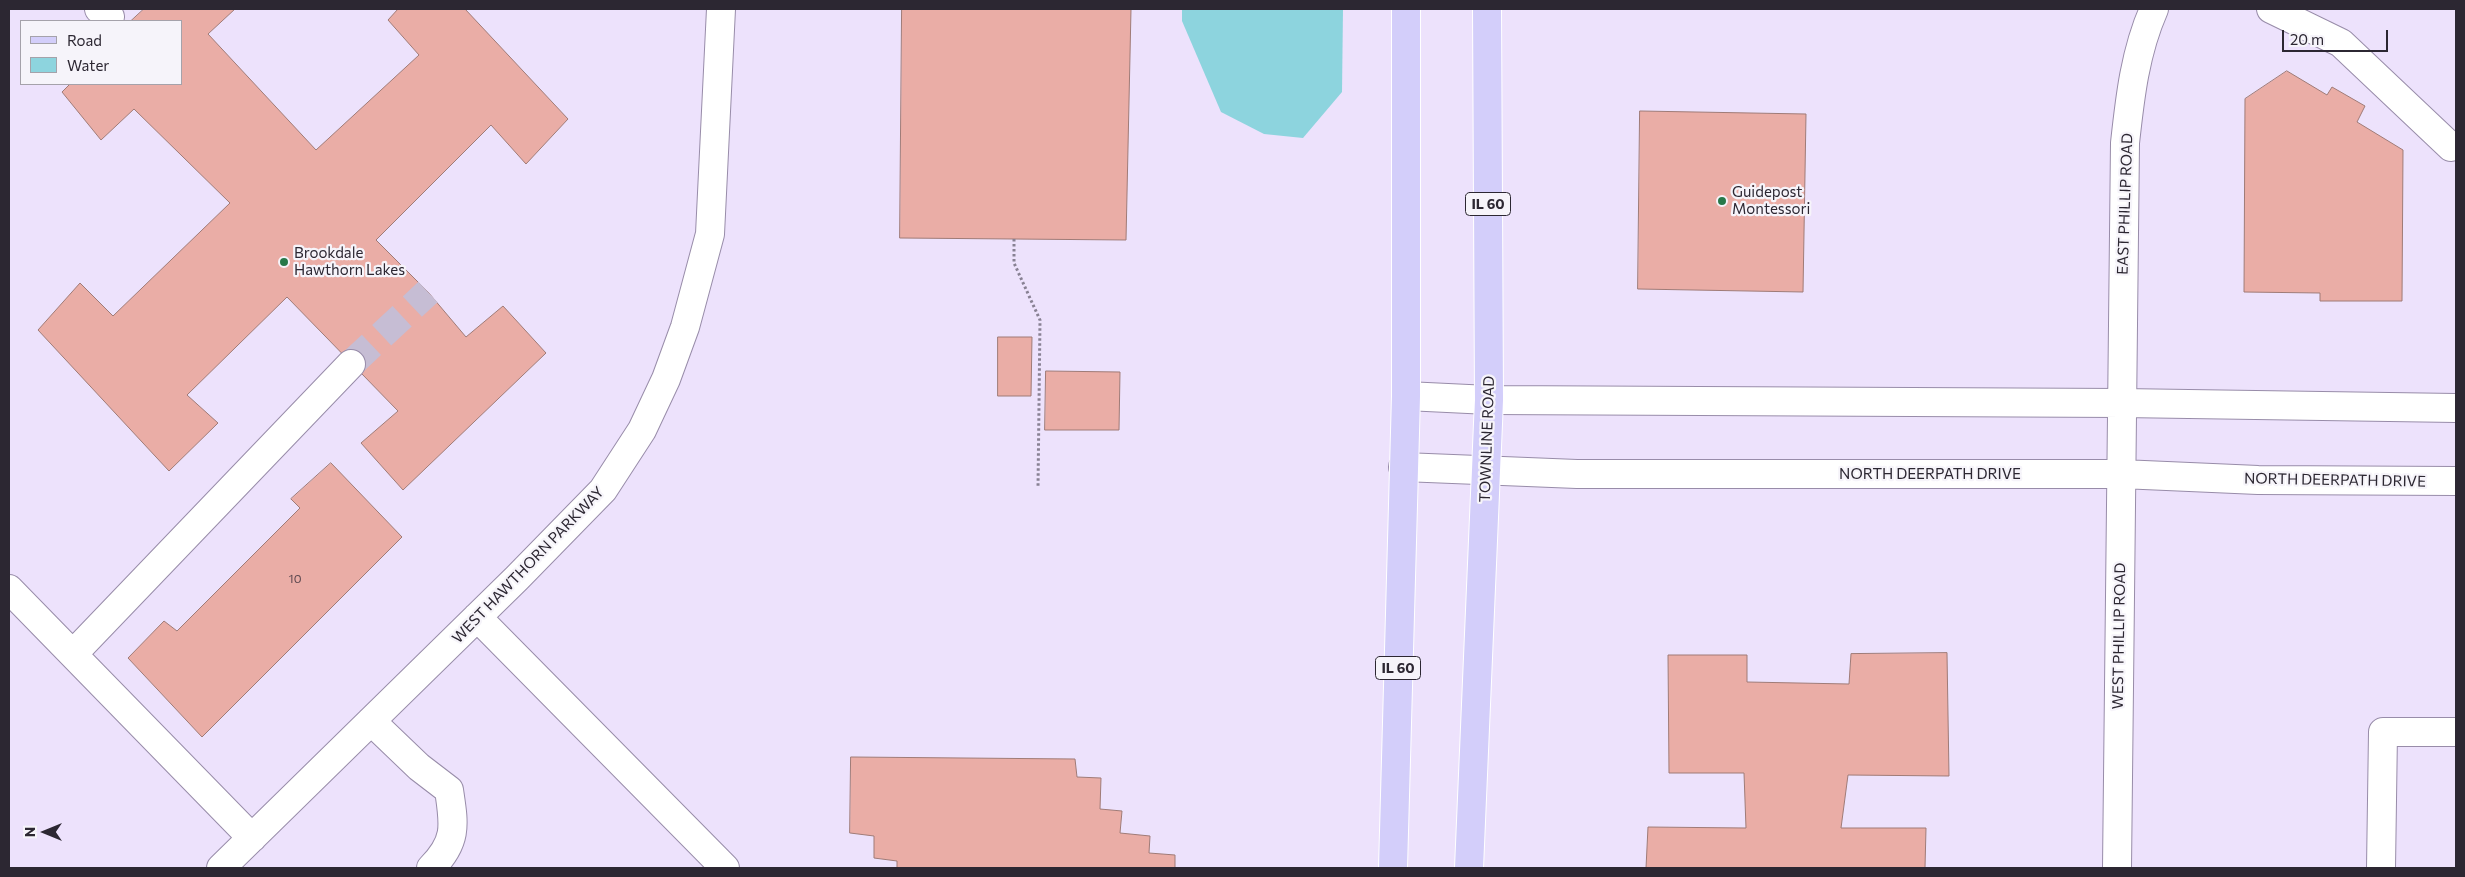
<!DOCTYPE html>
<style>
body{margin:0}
#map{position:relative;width:2465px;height:877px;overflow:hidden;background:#ede2fc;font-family:Commissioner,sans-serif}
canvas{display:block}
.frame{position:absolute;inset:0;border:10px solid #2c2732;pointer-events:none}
.legend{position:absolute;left:20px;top:20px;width:162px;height:65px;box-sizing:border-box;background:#f6f4fa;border:1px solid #a5a2aa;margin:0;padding:6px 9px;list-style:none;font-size:15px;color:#2c2732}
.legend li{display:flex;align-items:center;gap:10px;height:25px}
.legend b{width:25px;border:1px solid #a5a2aa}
.north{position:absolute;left:20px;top:807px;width:50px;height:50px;-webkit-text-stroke:4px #f6f4fa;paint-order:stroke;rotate:270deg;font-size:14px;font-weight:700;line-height:20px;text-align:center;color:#2c2732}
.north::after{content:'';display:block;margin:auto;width:18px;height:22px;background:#2c2732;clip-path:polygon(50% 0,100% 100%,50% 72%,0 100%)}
.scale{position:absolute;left:2282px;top:30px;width:106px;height:22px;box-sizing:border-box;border:2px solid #2c2732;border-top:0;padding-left:6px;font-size:15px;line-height:18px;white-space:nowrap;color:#2c2732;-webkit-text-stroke:4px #f6f4fa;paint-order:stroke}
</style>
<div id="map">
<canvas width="2465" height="877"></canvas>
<div class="frame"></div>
<ul class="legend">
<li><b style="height:6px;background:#d3cefa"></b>Road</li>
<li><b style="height:14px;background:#8dd4de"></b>Water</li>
</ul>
<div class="north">N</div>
<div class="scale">20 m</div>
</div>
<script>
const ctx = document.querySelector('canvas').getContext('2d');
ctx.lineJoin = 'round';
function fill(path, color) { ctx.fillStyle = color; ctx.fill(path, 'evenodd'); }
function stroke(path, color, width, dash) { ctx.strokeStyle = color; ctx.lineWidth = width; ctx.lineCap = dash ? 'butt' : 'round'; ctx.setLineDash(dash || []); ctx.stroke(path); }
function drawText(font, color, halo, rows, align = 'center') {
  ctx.font = font + ' Commissioner,sans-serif'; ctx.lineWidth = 4.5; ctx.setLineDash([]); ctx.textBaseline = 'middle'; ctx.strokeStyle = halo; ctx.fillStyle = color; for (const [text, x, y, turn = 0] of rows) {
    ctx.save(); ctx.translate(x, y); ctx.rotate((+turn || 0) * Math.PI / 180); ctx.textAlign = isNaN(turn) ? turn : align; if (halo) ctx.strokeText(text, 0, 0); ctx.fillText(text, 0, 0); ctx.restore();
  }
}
fill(new Path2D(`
 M1182 9H1343L1342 92 1303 138 1264 134 1221 112 1182 21Z`), '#8dd4de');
const building = new Path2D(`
 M144 9H235L208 34 316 150 419 55 388 20 398 9H465L568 119 526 164 491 125 376 240 428 292 466 337 503 306 546 353 403 490 361 443 398 411 287 297 187 395 218 423 169 471 38 330 80 283 113 316 230 203 134 109 101 140 62 92 70 84H181V21H131Z
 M902 9H1131L1126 240 900 238Z
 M2287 71 2327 95 2332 87 2365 106 2357 122 2403 150 2402 301H2320V293L2244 292 2245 99Z
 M1640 111 1806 114 1803 292 1638 289Z
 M998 337H1032L1031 396H998Z
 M1046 371 1120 372 1119 430H1045Z
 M331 463 402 537 202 737 128 658 164 621 177 631 300 508 291 499Z
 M1947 653 1949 776 1848 775 1841 828H1926L1925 868H1646L1648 827 1746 828 1744 773H1669L1668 655H1747V682L1849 684 1851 654Z
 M851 757 1075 759 1077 777 1101 778 1100 809 1122 811 1120 833 1150 836 1149 853 1175 855V868H897V861L874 858V836L850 833Z`);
fill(building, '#eaada6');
stroke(building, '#9f7b77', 1);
stroke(new Path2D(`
 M351 364 428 292`), '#c6bdd4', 28, [28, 14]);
const minor = new Path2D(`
 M99 9 110 17
 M2271 9 2341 43 2451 147
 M1406 396 1489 400 2122 403 2456 408
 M1403 467 1577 474H2121L2258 480 2456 481
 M9 589 252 838
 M477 617 725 868
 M73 654 351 364
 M371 721 419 767 449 790C454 824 458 841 431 868
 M221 868 517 578 603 490 642 430 666 379 685 327 710 234 721 9
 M2117 868 2125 143C2130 97 2135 52 2154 9
 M2381 868 2383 732H2456`);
const major = new Path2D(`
 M1393 868 1406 396V9
 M1469 868 1489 400 1487 9`);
stroke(minor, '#988ca9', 30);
stroke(major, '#fff', 30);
stroke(new Path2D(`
 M1014 239V263L1040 320 1038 488`), '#888193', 3, [2.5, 2.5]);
stroke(minor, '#fff', 28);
stroke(major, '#d3cefa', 28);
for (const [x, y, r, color] of [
 [1722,201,5,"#277849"],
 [284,262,5,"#277849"]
]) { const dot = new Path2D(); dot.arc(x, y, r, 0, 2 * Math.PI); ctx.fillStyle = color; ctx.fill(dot); stroke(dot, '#f6f4fa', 2); }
drawText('12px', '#5c484f', null, [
 ["10",295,579]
]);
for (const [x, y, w] of [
 [1488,204,45],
 [1398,668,45]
]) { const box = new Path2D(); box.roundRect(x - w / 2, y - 11.5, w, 23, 4); ctx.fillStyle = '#f6f4fa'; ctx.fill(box); stroke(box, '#2c2732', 1); }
drawText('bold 14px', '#2c2732', null, [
 ["IL 60",1488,204],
 ["IL 60",1398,668]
]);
drawText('15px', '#2c2732', '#f6f4fa', [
 ["Guidepost",1732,192],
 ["Montessori",1732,209],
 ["Brookdale",294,253],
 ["Hawthorn Lakes",294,270]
], 'left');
drawText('15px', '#2c2732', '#f6f4fa', [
 ["EAST PHILLIP ROAD",2125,204,-88],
 ["TOWNLINE ROAD",1487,439,-88],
 ["NORTH DEERPATH DRIVE",1930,474],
 ["NORTH DEERPATH DRIVE",2335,480,1],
 ["WEST HAWTHORN PARKWAY",528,565,-46],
 ["WEST PHILLIP ROAD",2119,636,-89]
]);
</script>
